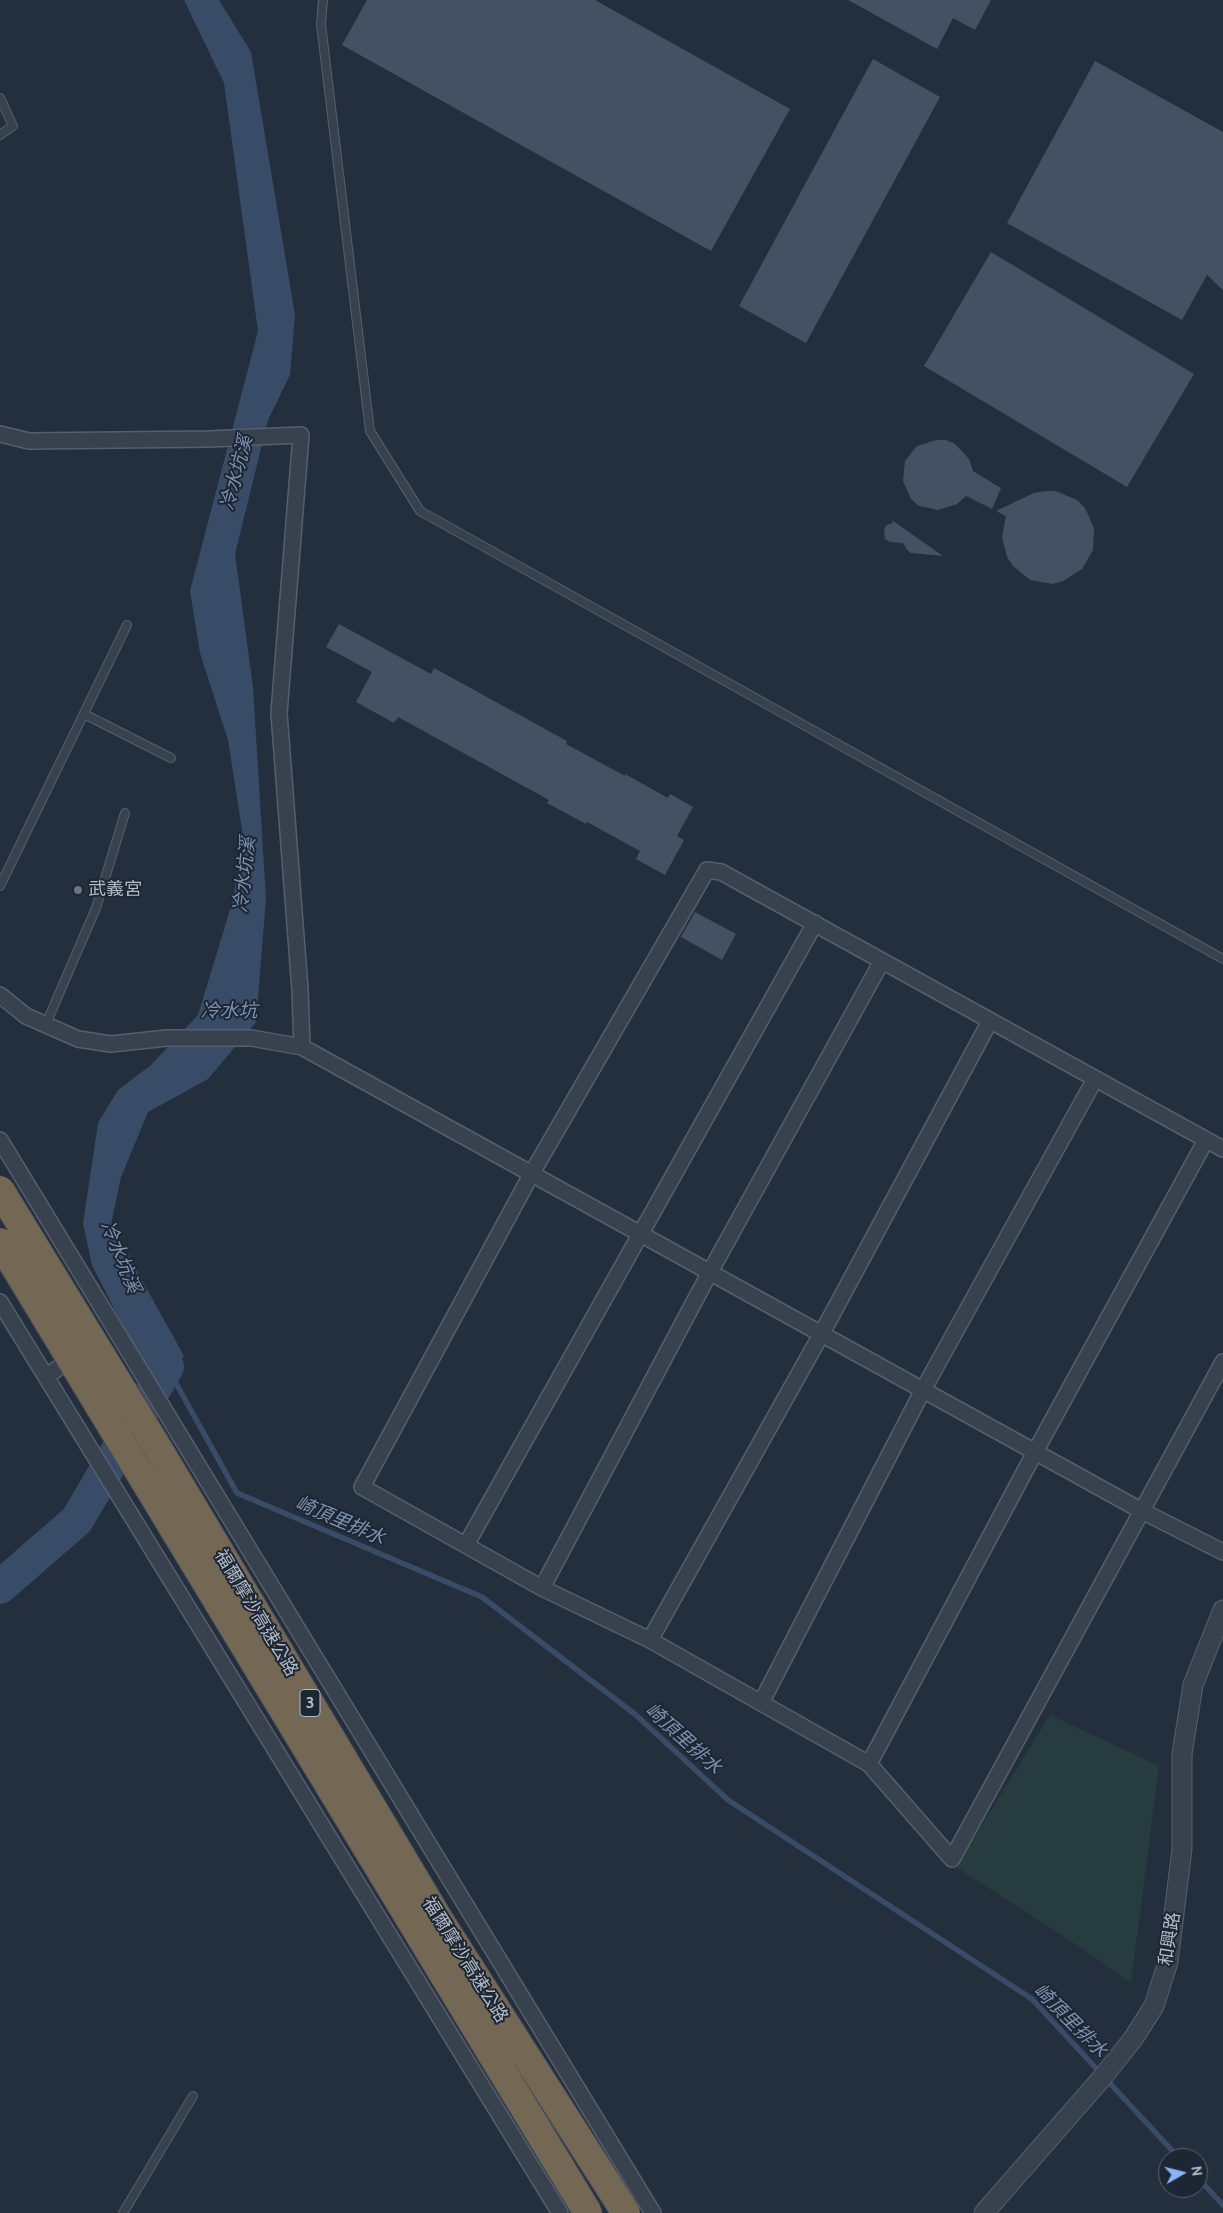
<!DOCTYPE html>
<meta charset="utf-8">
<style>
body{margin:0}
#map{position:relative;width:1223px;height:2213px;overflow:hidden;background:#242f3e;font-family:Cabin,sans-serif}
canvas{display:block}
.north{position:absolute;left:1158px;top:2148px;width:50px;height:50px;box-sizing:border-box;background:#1d2633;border:1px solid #59626f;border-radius:50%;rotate:82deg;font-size:14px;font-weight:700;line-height:20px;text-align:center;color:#b4bcc9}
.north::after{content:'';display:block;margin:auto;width:18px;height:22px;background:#8ab4f8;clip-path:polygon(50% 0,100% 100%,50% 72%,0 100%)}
</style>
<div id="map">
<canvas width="1223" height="2213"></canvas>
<div class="north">N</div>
</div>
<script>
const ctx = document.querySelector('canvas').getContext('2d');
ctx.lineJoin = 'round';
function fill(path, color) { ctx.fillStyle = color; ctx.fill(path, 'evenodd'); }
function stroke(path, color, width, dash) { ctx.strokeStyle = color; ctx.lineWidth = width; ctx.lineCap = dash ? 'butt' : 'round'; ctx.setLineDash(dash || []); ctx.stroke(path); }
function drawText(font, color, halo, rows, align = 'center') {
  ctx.font = font + ' Cabin,"Noto Sans TC",sans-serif'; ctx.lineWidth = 4; ctx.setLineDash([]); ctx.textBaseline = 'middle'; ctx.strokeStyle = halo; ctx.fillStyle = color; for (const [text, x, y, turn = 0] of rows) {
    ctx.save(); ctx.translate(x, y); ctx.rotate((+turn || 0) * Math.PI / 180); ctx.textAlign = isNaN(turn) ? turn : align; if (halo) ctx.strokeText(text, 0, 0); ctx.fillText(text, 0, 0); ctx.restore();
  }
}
fill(new Path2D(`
 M1050 1715 1159 1766 1131 1983 1083 1949 956 1867Z`), '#263c3f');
fill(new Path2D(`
 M184 0H219L251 52 295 315 290 375 268 420 235 554 253 687 266 899 256 1022 208 1079 148 1112 121 1177 111 1224 184 1356 161 1391 145 1370 92 1265 83 1224 98 1123 118 1090 151 1065 198 1015 233 900 243 836 228 740 200 653 190 591 258 331 224 83Z`), '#394c67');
stroke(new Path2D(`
 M168 1369 237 1493 482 1597 636 1715 728 1800 1032 1999 1179 2158
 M1198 2178 1223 2205`), '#394c67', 5.5);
stroke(new Path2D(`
 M0 1587 77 1520 167 1367 163 1358`), '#394c67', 34);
fill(new Path2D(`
 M367 0H595L790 109 711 251 342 45Z
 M848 0H991L975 30 953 18 937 49Z
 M873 59 940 97 806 343 739 306Z
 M1095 61 1223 132V290L1207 275 1182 320 1007 223Z
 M991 252 1194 374 1127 487 924 366Z
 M936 440H946L955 444 969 459 973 471 1001 488 992 509 966 496 957 504 938 510 919 506 911 499 903 481 905 461 917 446Z
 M1045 491H1056L1077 500 1085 508 1094 528 1093 550 1082 569 1063 581 1052 584 1030 580 1013 566 1007 557 1002 537 1006 516 996 511 1034 493Z
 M892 520 896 523 943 556 911 553 907 550 903 543 890 542 885 539 884 529 887 525 893 523Z
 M339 624 431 674 434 668 567 741 566 744 625 776V774L668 798 670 794 693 807 677 836 684 840 665 875 636 859 640 851 587 822 586 824 547 803 549 800 398 717 394 723 356 702 372 672 326 647Z
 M695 912 736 934 722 960 681 937Z`), '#455162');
const service = new Path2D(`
 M323 0 321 24 370 431 420 511 1223 959
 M0 98 13 126 0 135
 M84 714 171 758
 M0 886 127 625
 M46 1024 96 908 125 813
 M123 2213 193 2096`);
const minor = new Path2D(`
 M0 434 29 441 209 439 301 435 279 713 300 990 302 1047
 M0 995 26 1016 78 1039 111 1044 167 1038H251L302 1047 1142 1511 1223 1552
 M0 1140 653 2213
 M1223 1149 721 872 707 870 532 1173 362 1487 542 1588 650 1640 869 1764 952 1859 1223 1362
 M0 1302 560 2213
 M46 1377 76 1355
 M466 1545 815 923
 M542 1588 710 1272 882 961
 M650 1640 822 1333 990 1021
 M761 1703 923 1390 1095 1079
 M869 1764 1035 1452 1206 1140`);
const tertiary = new Path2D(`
 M984 2213 1101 2079 1133 2039 1154 2006 1168 1962 1182 1849V1754L1193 1685 1223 1610`);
stroke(service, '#565f6c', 10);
stroke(minor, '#565f6c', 18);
stroke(tertiary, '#565f6c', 21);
stroke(service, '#38414e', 8);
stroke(minor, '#38414e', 15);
stroke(tertiary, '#38414e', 19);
const motorwayBridge = new Path2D(`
 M0 1190 156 1445 438 1918 626 2213
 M0 1242 588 2213`);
stroke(motorwayBridge, '#434c59', 30, []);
stroke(motorwayBridge, '#746855', 28);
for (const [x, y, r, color] of [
 [78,890,5,"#6b7280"]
]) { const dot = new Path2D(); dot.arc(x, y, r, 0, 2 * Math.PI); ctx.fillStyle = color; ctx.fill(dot); stroke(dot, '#1d2633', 2); }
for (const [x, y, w] of [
 [310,1703,20]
]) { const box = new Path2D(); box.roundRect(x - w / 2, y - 13.5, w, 27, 4); ctx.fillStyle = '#1d2633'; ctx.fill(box); stroke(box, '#b4bcc9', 1); }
drawText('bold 16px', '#b4bcc9', null, [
 ["3",310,1703]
]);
drawText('18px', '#b4bcc9', '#1d2633', [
 ["武義宮",88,890]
], 'left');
drawText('18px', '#b4bcc9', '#1d2633', [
 ["福爾摩沙高速公路",256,1613,59],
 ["和興路",1170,1939,-81],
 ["福爾摩沙高速公路",465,1960,58]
]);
drawText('italic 19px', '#7c92b1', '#1d2633', [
 ["冷水坑溪",237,473,-75],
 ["冷水坑溪",245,875,-84],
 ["冷水坑",229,1011],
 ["冷水坑溪",120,1257,68],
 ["崎頂里排水",340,1521,23],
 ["崎頂里排水",683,1739,42],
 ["崎頂里排水",1070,2021,45]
]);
</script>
